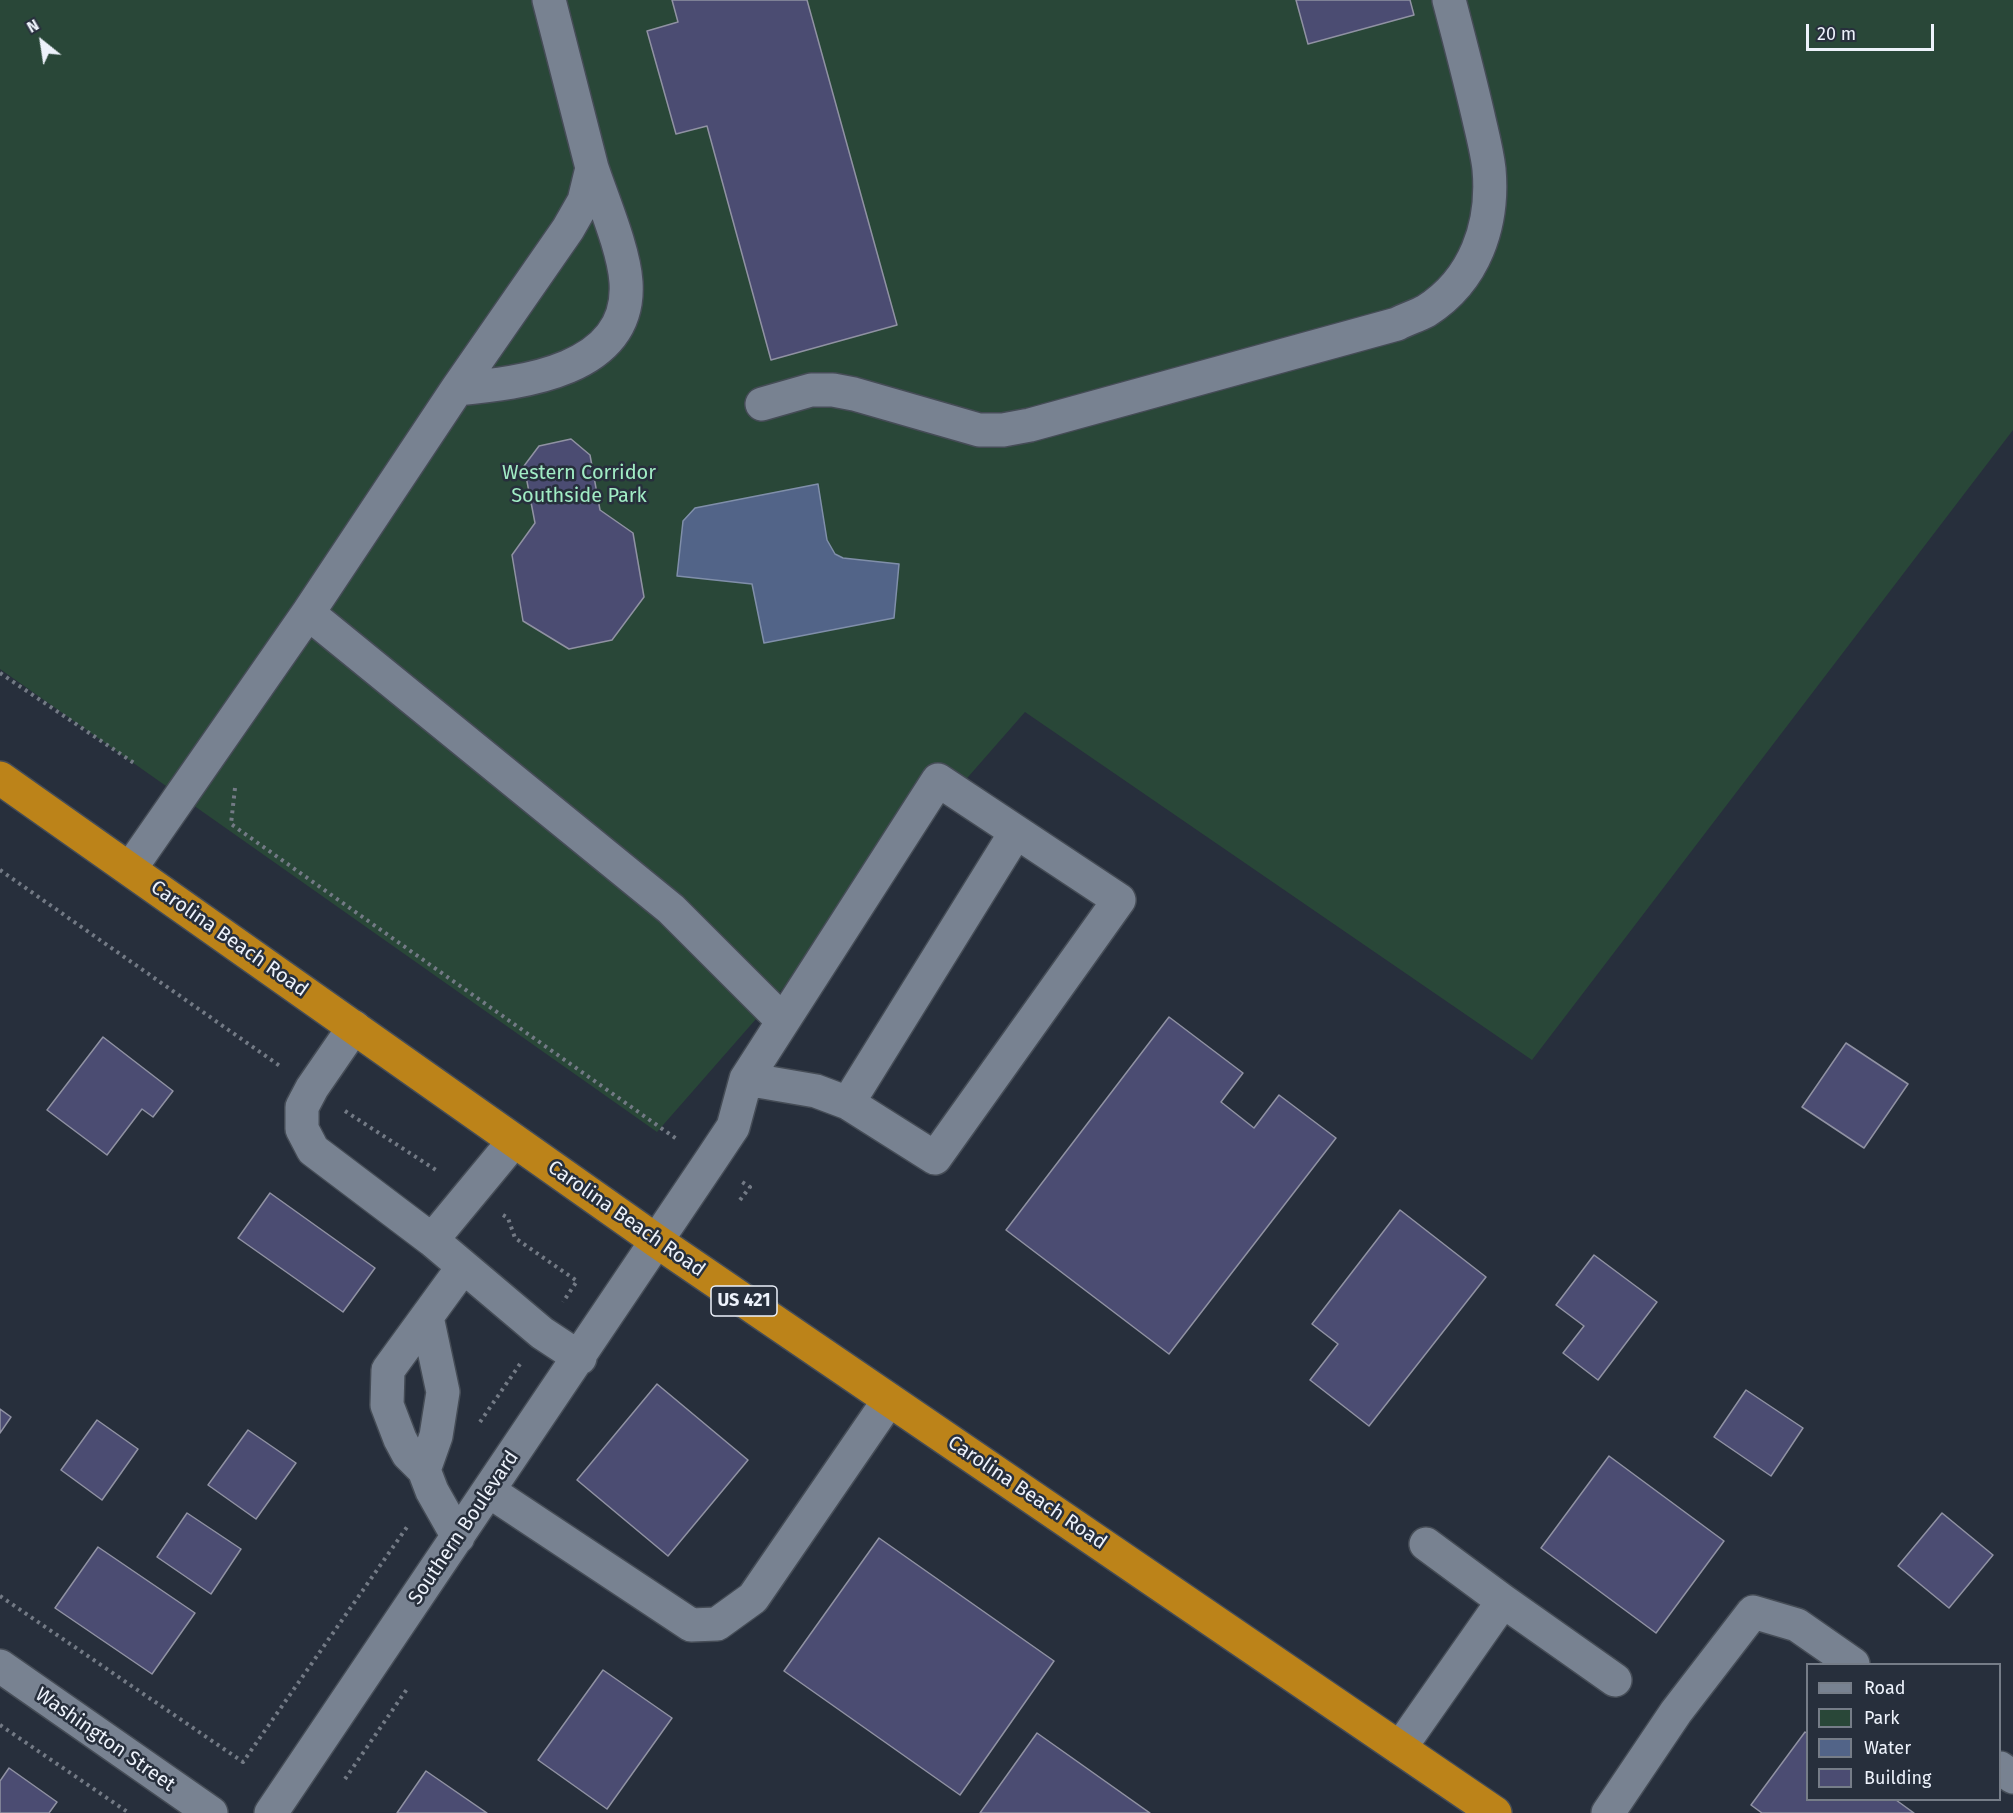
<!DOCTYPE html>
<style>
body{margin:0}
#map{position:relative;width:2013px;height:1813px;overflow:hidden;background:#272f3c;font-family:"Fira Sans",sans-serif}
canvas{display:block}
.legend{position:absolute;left:1806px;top:1663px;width:195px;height:138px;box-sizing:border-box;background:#272f3c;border:2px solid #767d88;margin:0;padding:8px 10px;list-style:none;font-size:18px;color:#edf2fb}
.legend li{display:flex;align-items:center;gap:12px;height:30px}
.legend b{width:30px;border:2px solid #767d88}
.north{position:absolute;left:12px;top:12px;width:60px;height:60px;-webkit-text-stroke:4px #272f3c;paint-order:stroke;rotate:330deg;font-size:16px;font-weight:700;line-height:24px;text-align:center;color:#edf2fb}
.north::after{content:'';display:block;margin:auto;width:21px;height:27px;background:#edf2fb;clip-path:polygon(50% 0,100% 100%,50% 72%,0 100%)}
.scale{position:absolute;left:1806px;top:24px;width:128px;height:27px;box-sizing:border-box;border:3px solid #edf2fb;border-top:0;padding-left:8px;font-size:18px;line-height:21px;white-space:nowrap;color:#edf2fb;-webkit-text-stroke:4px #272f3c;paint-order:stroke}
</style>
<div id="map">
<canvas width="2013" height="1813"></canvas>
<ul class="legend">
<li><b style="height:8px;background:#788291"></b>Road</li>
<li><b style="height:16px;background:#294738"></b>Park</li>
<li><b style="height:16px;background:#526488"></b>Water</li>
<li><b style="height:16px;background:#4b4c72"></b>Building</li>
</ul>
<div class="north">N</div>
<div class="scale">20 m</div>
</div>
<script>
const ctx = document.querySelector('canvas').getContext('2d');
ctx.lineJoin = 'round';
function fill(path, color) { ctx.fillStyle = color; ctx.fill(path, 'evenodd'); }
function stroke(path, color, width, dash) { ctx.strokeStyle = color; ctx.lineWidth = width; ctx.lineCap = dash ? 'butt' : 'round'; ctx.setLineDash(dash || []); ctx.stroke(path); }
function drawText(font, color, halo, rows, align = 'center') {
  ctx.font = font + ' "Fira Sans",sans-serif'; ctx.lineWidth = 5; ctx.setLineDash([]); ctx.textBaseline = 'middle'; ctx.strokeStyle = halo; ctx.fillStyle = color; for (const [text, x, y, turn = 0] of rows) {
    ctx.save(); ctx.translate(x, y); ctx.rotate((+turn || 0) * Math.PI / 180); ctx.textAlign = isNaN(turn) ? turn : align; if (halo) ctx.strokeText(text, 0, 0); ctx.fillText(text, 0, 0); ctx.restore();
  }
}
fill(new Path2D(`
 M0 0H2013V430L1532 1060 1025 712 657 1132 0 669Z`), '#294738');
const water = new Path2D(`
 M818 484 827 540 835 554 843 558 899 564 894 618 764 643 752 584 677 576 683 521 695 508Z`);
fill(water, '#526488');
stroke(water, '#808faa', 1.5);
const building = new Path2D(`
 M672 0H807L897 325 771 360 707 126 676 134 647 31 678 22Z
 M1296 0H1410L1414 15 1308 44Z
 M571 439 590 455 600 510 633 533 644 597 612 640 569 649 523 621 512 555 535 523 524 466 539 446Z
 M1169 1017 1243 1073 1221 1102 1254 1128 1279 1095 1336 1138 1169 1354 1006 1230Z
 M103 1037 173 1091 153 1117 142 1109 107 1155 47 1110Z
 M1846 1043 1908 1084 1864 1148 1802 1107Z
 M270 1193 375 1268 343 1312 238 1238Z
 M1400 1210 1486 1277 1369 1426 1310 1380 1338 1344 1312 1324Z
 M1594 1255 1657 1302 1598 1380 1563 1353 1584 1326 1556 1305Z
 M657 1384 748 1460 668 1556 577 1480Z
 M1746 1390 1803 1428 1771 1476 1714 1437Z
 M0 1409 11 1417 0 1433Z
 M97 1420 138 1449 102 1500 61 1470Z
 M248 1430 296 1463 256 1519 208 1485Z
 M1609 1456 1724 1541 1656 1633 1541 1548Z
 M187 1513 241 1549 211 1594 157 1557Z
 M1942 1513 1993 1555 1949 1608 1898 1566Z
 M879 1538 1054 1661 960 1795 784 1671Z
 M98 1547 195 1613 152 1674 55 1608Z
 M603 1670 672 1718 607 1809 538 1760Z
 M1805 1732 1808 1734V1800H1896L1914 1813H1762L1751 1805Z
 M1037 1733 1150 1813H980Z
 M9 1768 57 1802 49 1813H0V1781Z
 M426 1771 487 1813H397Z`);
fill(building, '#4b4c72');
stroke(building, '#9092a3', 1.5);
const minor = new Path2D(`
 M457 389C521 383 632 371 626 282 624 250 603 201 592 168
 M762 404 811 390H833L854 394 979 430H1003L1030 425 1397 324C1406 319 1417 316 1426 311 1475 280 1494 225 1489 169 1487 151 1482 133 1478 115 1469 76 1459 38 1449 0
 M308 613 671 909 783 1021
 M130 869 308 613 457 389 568 229 584 201 592 168 549 0
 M354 1027 312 1088 302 1107V1129L313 1150 432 1240 542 1333 580 1358
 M848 1103 1016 832
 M432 1240 514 1141
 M424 1470 436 1436 443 1392 427 1317
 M489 1491 691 1625 717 1624 753 1598 889 1400
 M458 1537 432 1491 424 1470 408 1454 400 1439 387 1405 388 1370 463 1267
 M1426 1544 1503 1601
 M0 1666 211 1813
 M1400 1748 1503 1601 1615 1680
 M2000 1768 2013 1777
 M271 1813 711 1160 733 1127 746 1079 816 1091 848 1103 935 1158 1119 900 938 780 746 1079
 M1608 1813 1676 1712 1753 1612 1797 1625 1853 1664`);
const highway = new Path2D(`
 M0 778 658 1242 1495 1813`);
stroke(minor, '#454c56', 36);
stroke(highway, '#454c56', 36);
stroke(new Path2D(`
 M0 673 134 763
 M235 788 231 824 678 1140
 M0 870 280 1066
 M345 1111 439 1172
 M740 1200 750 1187 742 1182
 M503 1215 508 1218 515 1238 577 1281 563 1302
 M480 1422 520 1364
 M0 1596 243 1762 407 1527
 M0 1725 129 1813
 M345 1779 407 1689`), '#737a85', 4, [3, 4.5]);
stroke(minor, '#788291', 33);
stroke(highway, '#bc8319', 33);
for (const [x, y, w] of [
 [744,1301,66]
]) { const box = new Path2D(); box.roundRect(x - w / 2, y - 15, w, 30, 4.5); ctx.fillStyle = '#272f3c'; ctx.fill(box); stroke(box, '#edf2fb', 1.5); }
drawText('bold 18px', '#edf2fb', null, [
 ["US 421",744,1301]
]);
drawText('20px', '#a1ecc5', '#272f3c', [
 ["Western Corridor",579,473],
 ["Southside Park",579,496]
]);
drawText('20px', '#edf2fb', '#272f3c', [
 ["Carolina Beach Road",229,939,35],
 ["Carolina Beach Road",626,1219,35],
 ["Carolina Beach Road",1027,1493,34],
 ["Southern Boulevard",464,1528,-56],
 ["Washington Street",105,1740,35]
]);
</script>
